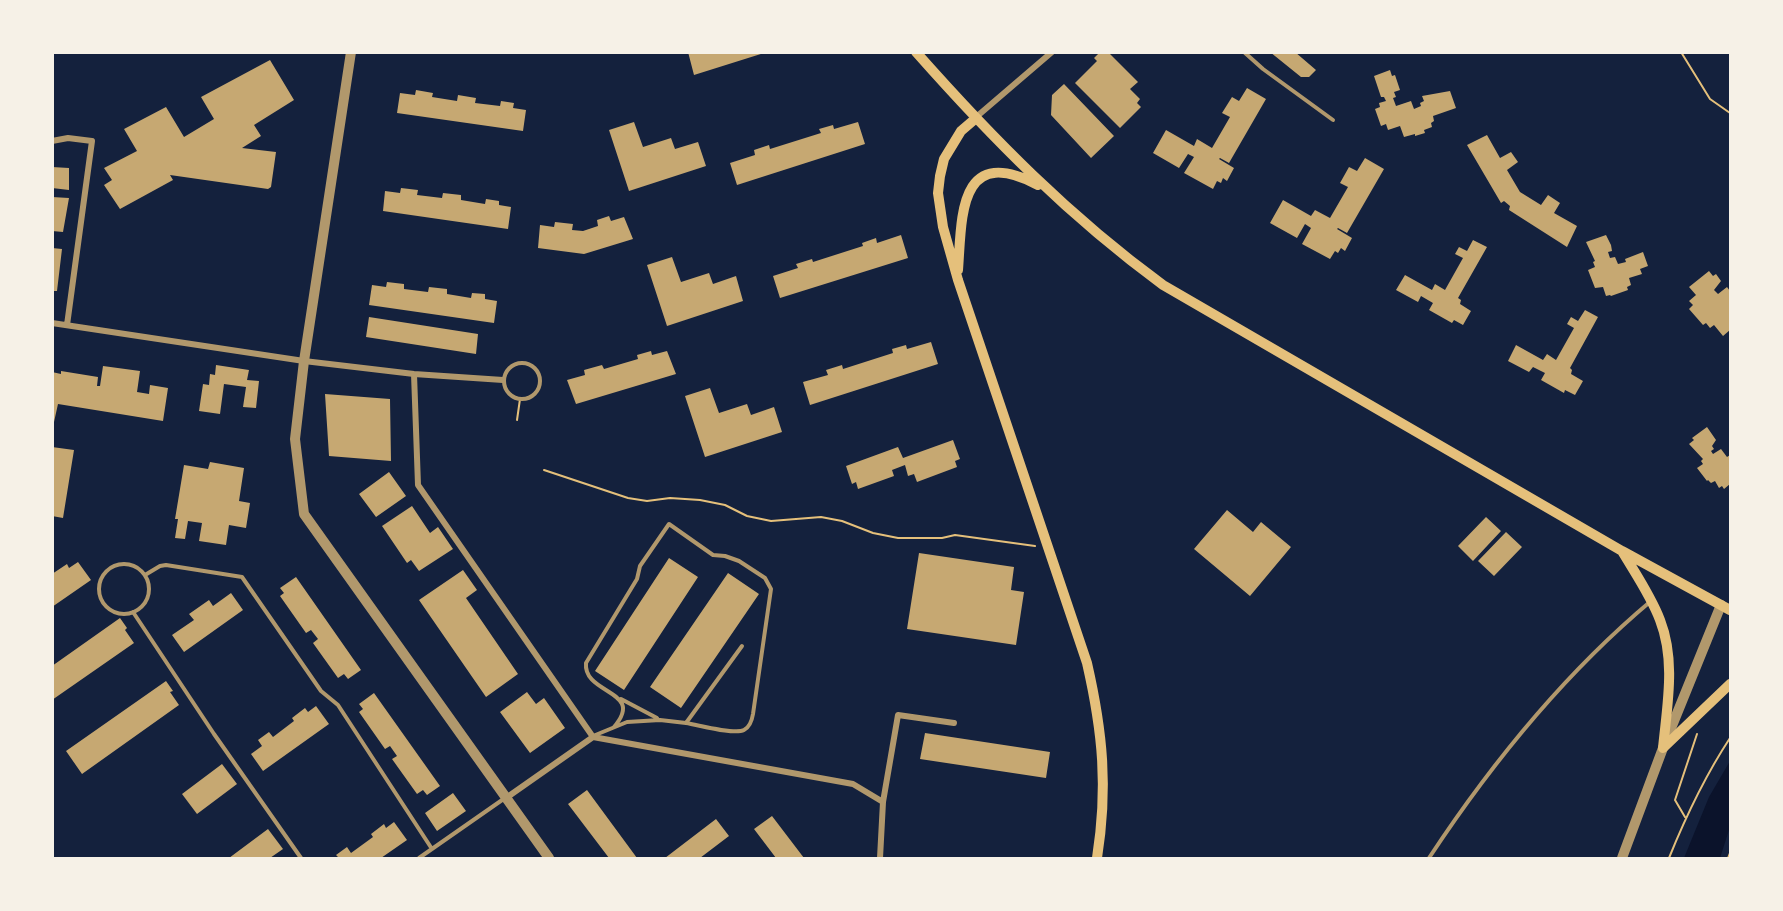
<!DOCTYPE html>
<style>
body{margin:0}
#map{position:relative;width:1783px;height:911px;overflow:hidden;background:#14213d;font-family:"Space Grotesk",sans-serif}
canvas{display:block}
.frame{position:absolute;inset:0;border:54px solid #f6f1e7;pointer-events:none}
</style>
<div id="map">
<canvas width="1783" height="911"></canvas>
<div class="frame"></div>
</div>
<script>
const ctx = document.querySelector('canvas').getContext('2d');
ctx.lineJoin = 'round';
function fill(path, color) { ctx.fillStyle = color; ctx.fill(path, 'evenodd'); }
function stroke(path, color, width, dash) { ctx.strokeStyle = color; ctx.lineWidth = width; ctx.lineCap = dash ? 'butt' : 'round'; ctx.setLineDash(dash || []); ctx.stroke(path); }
fill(new Path2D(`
 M1730 761V827L1720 858H1684L1709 797Z`), '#0b132b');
fill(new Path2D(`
 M688 52H764V53L694 75Z
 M1100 52H1108L1138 82 1130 89 1140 99 1137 103 1141 107 1120 128 1075 83 1097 61 1094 58Z
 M1270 52H1295L1316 70 1309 77H1301Z
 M270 60 294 100 254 125 261 136 242 148 276 152 271 187 268 189 170 175 173 180 120 209 104 185 112 180 104 168 137 151 124 129 166 107 184 137 214 119 201 97Z
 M1390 70 1392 76 1395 75 1400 90 1394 92 1396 97 1393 98 1396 106 1411 101 1414 109 1421 106 1420 103 1424 101 1422 96 1450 91 1456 108 1433 116 1434 121 1431 123 1432 127 1424 130 1425 133 1415 136V134L1404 137 1400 126 1388 130 1386 124 1381 126 1375 109 1380 107 1379 103 1386 101 1384 97H1381L1374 76Z
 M1064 84 1114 136 1091 158 1051 115 1052 95Z
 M1247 88 1266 99 1229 163 1220 158 1219 159 1234 168 1227 181 1223 178 1221 183 1217 181 1213 189 1184 173 1194 157 1188 154 1179 168 1153 153 1166 130 1194 146 1197 139 1212 148 1230 117 1222 113 1232 97 1239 101Z
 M416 90 433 93 432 97 457 101 458 95 476 98 475 103 500 106 501 101 514 103 513 108 526 110 523 131 397 113 400 93 415 95Z
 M634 122 643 147 671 138 675 149 698 142 706 166 629 191 609 130Z
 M858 122 865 144 737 185 730 163 755 155 754 150 769 145 770 149 821 133 819 129 833 125 834 129Z
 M1487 135 1500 158 1511 152 1518 162 1507 170 1520 192 1541 205 1548 195 1560 203 1554 213 1577 226 1567 247 1509 210 1510 206 1504 201 1501 203 1467 145Z
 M1365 158 1384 169 1347 233 1338 228 1337 229 1352 238 1345 251 1341 248 1338 253 1335 251 1330 259 1302 244 1311 228 1305 224 1297 238 1270 223 1283 200 1311 216 1315 210 1330 218 1348 187 1340 183 1349 167 1357 171Z
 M52 167 69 168V190L52 188Z
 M401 188 418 190 417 195 442 198 443 193 461 195V200L485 204 486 199 499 201V205L511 207 508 229 383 211 385 191 400 193Z
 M52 197 69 198 63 232 52 231Z
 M609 216 611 221 624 217 633 239 584 254 538 248 540 225 554 227 555 222 573 224 572 230 583 231 598 226 597 220Z
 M901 235 908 258 780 298 773 276 798 268 796 264 812 259 813 262 863 246 862 243 876 238 877 243Z
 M1606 235 1611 245 1612 251 1608 252 1610 258 1615 257 1618 264 1626 262 1625 259 1643 252 1648 266 1640 269 1642 274 1629 278 1631 285 1627 287 1628 290 1611 296 1610 295 1606 296 1603 287 1595 288 1588 270 1595 267 1593 262 1595 261 1586 242Z
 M1473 240 1487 247 1458 298 1461 300 1460 304 1471 311 1463 325 1454 320 1452 323 1429 310 1433 303 1421 296 1418 302 1396 290 1405 275 1432 290 1435 284 1445 290 1463 258 1455 254 1459 247 1467 251Z
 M52 248 62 249 57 291H52Z
 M672 257 681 282 709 273 713 284 736 276 743 301 667 326 647 265Z
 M1709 271 1713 276 1716 274 1721 281 1714 290 1718 294 1727 287 1730 291V330L1723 336 1714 325 1710 328 1706 323 1703 325 1689 309 1693 305 1689 301 1696 295 1689 287Z
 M387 282 404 284V289L428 292 429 287 447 289V294L471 298 472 293 485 294V299L497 301 494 323 369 305 372 285 386 287Z
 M1585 310 1598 317 1570 368 1572 370 1571 374 1583 381 1575 395 1565 390 1564 393 1541 380 1545 373 1533 367 1529 372 1508 361 1516 345 1543 360 1547 354 1556 360 1574 328 1567 324 1571 317 1578 321Z
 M369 317 478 334 476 354 366 337Z
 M931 342 938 364 810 405 803 382 828 375 826 370 842 365 843 369 893 353 892 349 906 345 907 349Z
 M651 351 652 355 667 351 676 374 576 404 567 380 585 375 584 370 602 365 604 369 638 359 637 355Z
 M216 365 249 370 247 380 259 381 256 408 243 407 246 387 224 384 220 414 199 411 203 384 209 385 210 374 215 375Z
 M103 366 140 371 137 392 149 394 150 385 168 388 163 421 58 404 52 431V372L61 374V371L98 377 97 386H100Z
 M710 388 719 413 747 404 751 415 774 407 782 432 705 457 685 396Z
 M325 394 390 399 391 461 329 456Z
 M1707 427 1716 440 1712 446 1714 449 1711 451 1713 454 1721 449 1727 457 1730 455V484L1724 489 1722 486 1719 488 1715 481 1711 483 1708 480 1707 481 1697 468 1703 464 1701 461 1703 459 1689 444 1694 440 1692 438Z
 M953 440 960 459 955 461 957 467 917 482 914 474 908 476 905 465 892 470 894 476 858 489 856 482 852 484 846 466 898 447 903 458Z
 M52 447 74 450 63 518 52 516Z
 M210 462 244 468 239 501 250 503 246 528 229 525 226 545 199 541 202 523 188 521 185 539 175 538 178 519H175L184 465 208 469Z
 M389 472 406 496 376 517 359 494Z
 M412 506 430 533 438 527 453 549 419 571 411 560 407 563 382 526Z
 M1227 510 1253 532 1261 522 1291 547 1250 596 1194 549Z
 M1486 517 1501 531 1473 561 1458 546Z
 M1506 532 1522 547 1494 576 1478 561Z
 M919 553 1014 567 1011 590 1024 592 1016 645 907 629Z
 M669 558 698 577 624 690 595 671Z
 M78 562 91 580 52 607V574L67 564 69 568Z
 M463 570 477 590 466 598 518 674 486 697 419 600Z
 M728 573 759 594 681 708 650 687Z
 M296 577 361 670 348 679 344 674 338 678 313 643 318 639 311 630 306 633 280 596 284 593 280 588Z
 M231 593 243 610 184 652 172 635 194 620 189 614 209 600 213 606Z
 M120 618 127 628 125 630 134 643 52 700V666Z
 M166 681 173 691 170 692 179 705 82 774 66 751Z
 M527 692 536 704 544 698 565 728 530 753 500 712Z
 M374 693 440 786 427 795 423 790 417 794 392 759 397 756 390 746 385 749 359 712 363 709 359 704Z
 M316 706 329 724 263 771 251 754 262 746 258 740 269 732 273 737 294 721 292 718 305 708 308 712Z
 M925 733 1050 752 1046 778 920 759Z
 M222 764 237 784 197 814 182 794Z
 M587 790 637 858H609L568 804Z
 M453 793 466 811 437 831 425 813Z
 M772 816 804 858H776L754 829Z
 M716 819 729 836 700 858H665Z
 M394 822 407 840 381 858H339L336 855 347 847 351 853 373 837 371 834 384 824 386 828Z
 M268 829 283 849 270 858H229Z`), '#c6a872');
stroke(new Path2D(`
 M1681 52 1710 99 1730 113
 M517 420 520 399
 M544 470 628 498 647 501 670 498 700 500 725 505 747 516 771 521 821 517 842 521 873 533 898 538H942L955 535 1035 546
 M1685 817 1675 800 1697 734
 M1669 858C1686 816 1705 776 1730 738
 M1728 858 1730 853`), '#e5c07b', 2);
stroke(new Path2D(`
 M1244 52 1263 69 1333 120
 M504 381a18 18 0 1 1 36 0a18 18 0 1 1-36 0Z
 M99 589a25 25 0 1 1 50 0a25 25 0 1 1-50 0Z
 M145 575 160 566 166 565 242 577 321 691 338 705 432 849
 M133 612 214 734 301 858
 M621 699 657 718
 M614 727C646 690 583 695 586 663L637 579 640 566 669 524 713 555 725 556 739 561 765 578 771 589 753 714C752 720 750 727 744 730 734 735 699 725 686 723
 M593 736 627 722 660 720 686 723 742 646
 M419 858 505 798
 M1429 858C1491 764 1564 674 1651 601`), '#b1986c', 4);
stroke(new Path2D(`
 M975 118 1052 52
 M52 141 68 138 92 141 67 325
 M52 323 304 361 414 374 503 380
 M414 374 418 485 593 737 506 798
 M593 737 853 784 883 802 880 858
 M883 802 898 715 954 723`), '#b1986c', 6);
stroke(new Path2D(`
 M351 52 304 361 295 439 304 514 549 858
 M1622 858 1663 748 1721 605`), '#b1986c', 10);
stroke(new Path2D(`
 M916 52C993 139 1069 216 1163 285L1622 551 1730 610
 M975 119 961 131 944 159 940 176 938 193 943 227 958 280 1087 663C1103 733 1108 788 1097 858
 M958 270C962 217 958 143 1038 185
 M1622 551C1635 573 1651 596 1660 620 1676 661 1667 706 1663 748
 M1663 748 1730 684`), '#e5c07b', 10);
</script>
